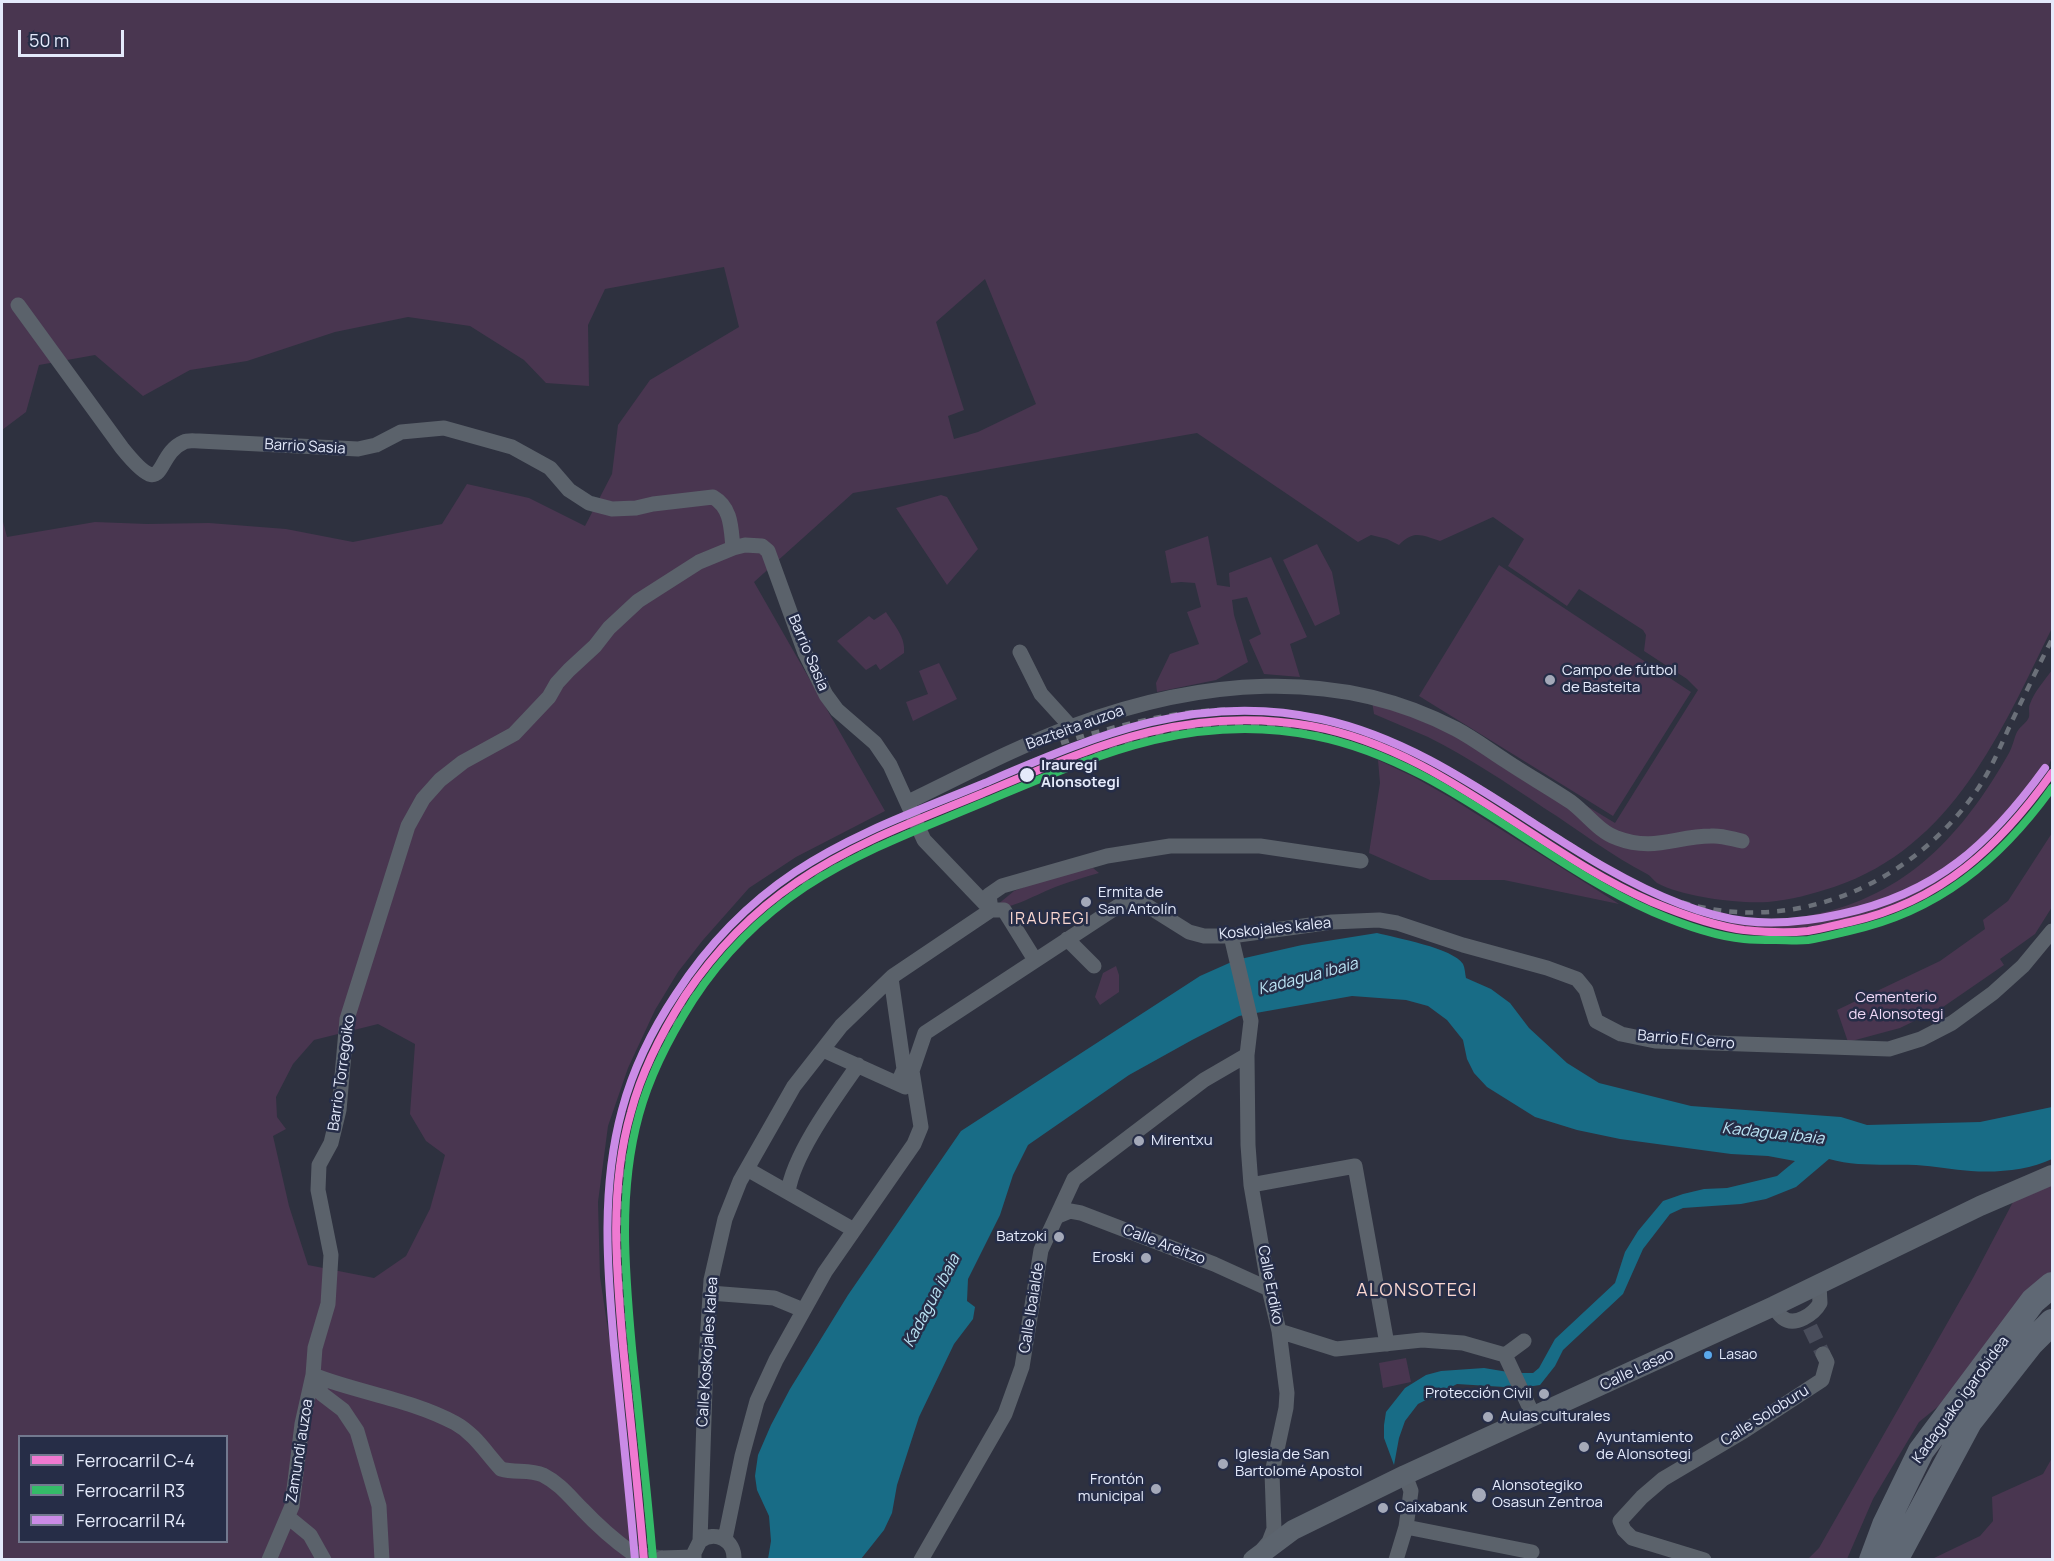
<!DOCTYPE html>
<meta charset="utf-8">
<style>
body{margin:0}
#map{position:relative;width:2054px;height:1561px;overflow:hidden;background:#2e313f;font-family:Manrope,sans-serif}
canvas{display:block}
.frame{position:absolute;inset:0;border:3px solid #e4eafb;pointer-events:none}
.legend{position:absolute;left:18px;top:1435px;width:210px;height:108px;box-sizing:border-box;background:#262d47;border:2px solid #72798f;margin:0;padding:8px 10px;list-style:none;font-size:18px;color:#e4eafb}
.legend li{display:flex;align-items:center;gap:12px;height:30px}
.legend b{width:30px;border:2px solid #72798f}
.scale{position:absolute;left:18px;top:30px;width:106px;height:27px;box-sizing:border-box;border:3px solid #e4eafb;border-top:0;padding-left:8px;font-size:18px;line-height:21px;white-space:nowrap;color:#e4eafb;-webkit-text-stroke:4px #262d47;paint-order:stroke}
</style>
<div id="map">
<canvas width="2054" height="1561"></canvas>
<div class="frame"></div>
<ul class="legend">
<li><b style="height:8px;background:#ef79d1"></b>Ferrocarril C-4</li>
<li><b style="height:8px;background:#34bb68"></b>Ferrocarril R3</li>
<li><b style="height:8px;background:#ca8be6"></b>Ferrocarril R4</li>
</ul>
<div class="scale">50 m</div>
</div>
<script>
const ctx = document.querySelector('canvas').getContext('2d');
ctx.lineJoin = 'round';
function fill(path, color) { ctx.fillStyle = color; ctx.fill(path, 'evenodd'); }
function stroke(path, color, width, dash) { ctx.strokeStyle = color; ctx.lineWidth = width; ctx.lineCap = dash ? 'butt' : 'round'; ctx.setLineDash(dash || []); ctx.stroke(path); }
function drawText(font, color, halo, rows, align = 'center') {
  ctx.font = font + ' Manrope,sans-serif'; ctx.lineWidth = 5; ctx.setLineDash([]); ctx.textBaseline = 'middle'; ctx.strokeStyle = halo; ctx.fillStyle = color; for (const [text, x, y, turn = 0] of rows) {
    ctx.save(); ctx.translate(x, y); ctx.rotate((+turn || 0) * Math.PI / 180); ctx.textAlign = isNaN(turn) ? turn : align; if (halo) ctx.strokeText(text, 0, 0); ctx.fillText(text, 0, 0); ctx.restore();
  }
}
fill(new Path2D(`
 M2 2H2052V628C2001 732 1953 847 1834 887 1812 894 1791 900 1768 902 1739 904 1683 897 1657 883 1653 880 1651 876 1647 874 1610 855 1579 830 1544 808 1507 783 1468 757 1428 737 1410 729 1392 722 1374 714L1372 701 1386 694 1418 704 1615 823 1698 690 1687 679 1644 651 1646 635 1643 630 1579 589 1567 606 1508 566 1524 539 1493 517 1440 541C1421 535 1414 530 1399 545L1387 539 1371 535 1358 542 1197 433 853 493 754 582 885 811 796 857 749 888 703 940 678 972 655 1010 628 1068 608 1126 598 1202 600 1277 629 1470 636 1559H2V518L7 537 95 522 147 524 209 523 286 529 353 542 442 524 467 484 529 498 585 526 612 474 618 425 650 380 739 327 724 267 605 289 588 325 589 386 546 383 524 360 470 326 408 317 335 332 247 361 190 370 143 396 95 355 39 365 26 412 2 430ZM985 279 1036 404 978 432 954 439 948 416 964 410 936 322ZM378 1024 415 1044 410 1114 426 1141 445 1155 430 1209 406 1256 374 1278 308 1265 289 1206 273 1136 286 1129 277 1117 276 1097 293 1064 314 1040ZM20 1436H226V1542H20Z
 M941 495 947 497 978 549 947 585 896 508Z
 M1208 536 1217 585 1230 587 1229 573 1271 557 1307 637 1290 644 1300 677 1264 674 1249 640 1261 634 1247 597 1232 600 1234 615 1248 662 1216 680 1157 692 1156 683 1170 654 1199 644 1187 612 1201 607 1195 583 1181 582 1171 583 1165 551Z
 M1317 544 1332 572 1340 614 1315 626 1283 560Z
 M1499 565 1691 692 1613 816 1419 696Z
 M886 612C894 625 906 637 904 653L880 670 876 664 866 670 837 641 869 616 874 620Z
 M939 663 957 699 913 721 906 702 928 694 919 671Z
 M2052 670C2053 692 2052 715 2052 738 2052 745 2054 754 2051 760 2046 774 2034 786 2026 798 1968 874 1901 915 1805 927 1776 930 1743 930 1716 918 1748 918 1780 921 1812 915 1907 896 1963 834 2009 753 2013 746 2014 738 2017 732 2020 726 2027 723 2029 717 2030 713 2028 708 2030 704 2034 692 2045 680 2052 670Z
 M1378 760 1414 777 1451 798 1619 904 1504 880H1430L1369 853 1380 783Z
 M2052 833V907L2035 934 2000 959 2004 965 1943 1007 1900 1028 1848 1042 1837 1010 1940 961 1985 929 1983 920 2008 901Z
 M1093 868 1099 873C1085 877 1071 881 1058 886 1037 894 1012 909 991 910L1014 891 1050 877Z
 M1116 966 1119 975V992L1100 1005 1095 997 1103 973Z
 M2052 1185V1296L2005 1352 1919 1422 1873 1499 1847 1559 1807 1560 1819 1548 1973 1278 2013 1202Z
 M1406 1358 1411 1382 1383 1388 1379 1363Z
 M2052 1458V1559H1932L1980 1536 1993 1521 1992 1497 2043 1474Z`), '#493650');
fill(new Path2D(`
 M1377 933C1396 938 1453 948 1463 964 1465 968 1465 974 1466 978L1491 989 1510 1003 1529 1028 1567 1063 1599 1083 1691 1106 1841 1117 1867 1125 1980 1122 2052 1107V1159C2029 1170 1997 1173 1971 1171 1953 1170 1935 1166 1916 1165 1887 1164 1858 1167 1829 1159L1796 1187 1766 1199 1741 1204 1683 1208 1670 1214 1643 1249 1623 1294 1563 1350 1555 1366 1540 1385 1520 1388 1457 1384 1418 1404 1405 1421 1399 1438 1394 1465 1384 1438V1425L1386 1412 1405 1388 1426 1375 1441 1371 1484 1368 1514 1373H1533L1539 1368 1555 1339 1615 1283 1625 1252 1638 1231 1663 1201 1683 1194 1704 1189 1727 1188 1777 1176 1795 1161 1768 1156 1731 1154 1620 1139 1577 1130 1535 1117 1487 1087 1474 1073 1467 1059 1463 1040 1447 1020 1428 1006 1406 1000 1352 996 1239 1016 1192 1040 1129 1075 1028 1145 1013 1175 1000 1215 968 1279 967 1301 975 1307 973 1319 954 1344 919 1417 897 1485 892 1513 884 1530 861 1559H768L771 1541 769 1516 757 1490 755 1476 758 1455 771 1425 790 1389 848 1295 961 1131 1200 976 1236 960 1302 945Z`), '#186c86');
stroke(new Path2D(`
 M1810 1327 1823 1354
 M632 1553 662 1558`), '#494d5b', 15, [15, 8]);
stroke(new Path2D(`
 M18 305 122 448C168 505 153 455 184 442 188 440 194 441 199 441L358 449 376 445 401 432 444 428 512 447 550 468 569 490 589 503 612 509 636 508 653 504 713 497C732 508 731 529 733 548
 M1020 652 1041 694 1071 727
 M908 802C962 776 1016 747 1073 726 1197 680 1335 665 1456 729 1473 738 1489 750 1506 761 1527 775 1550 788 1571 802 1586 813 1599 832 1617 838 1654 852 1676 836 1711 836 1722 835 1732 839 1742 841
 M991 910 989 895 1002 886 1107 856 1170 846H1260L1361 861
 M991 910H1004L1035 960
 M1231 936 1251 1021 1247 1055 1248 1145 1251 1185 1269 1289 1279 1331 1287 1393 1286 1408 1272 1473 1274 1529 1269 1542 1263 1549
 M1067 939 1094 966
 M891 978 904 1069 898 1083
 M823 1050 905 1087
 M747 1169 854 1230
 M1251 1185 1355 1166 1387 1344
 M788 1192C794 1153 835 1098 858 1065
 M1058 1216 1070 1211 1081 1213 1214 1264 1269 1289
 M710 1293 774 1298 803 1310
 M1774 1306C1776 1310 1779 1315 1783 1318 1795 1327 1814 1314 1820 1303L1819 1285
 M1279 1331 1336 1349 1422 1340 1463 1343 1505 1355 1534 1417
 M1505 1355 1524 1341
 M313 1375C359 1393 410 1399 455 1423 475 1434 486 1453 501 1469 515 1473 530 1469 543 1475 559 1483 570 1497 582 1509 598 1526 614 1540 632 1553
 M313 1375 322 1394 343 1410 357 1431 379 1506 382 1560
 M288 1517 310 1535 324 1560
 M1406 1527 1532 1552
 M725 1539 742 1456 757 1401 776 1360 825 1272 914 1144 921 1127 912 1071 925 1033 1126 901 1134 899 1138 900 1189 932 1204 936H1231L1332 922 1379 920 1397 923 1463 945 1547 968 1577 979 1586 990 1596 1021 1621 1034 1655 1041 1889 1049 1921 1039 1952 1023 1993 993 2023 966 2052 931
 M700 1541 706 1358 711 1280 725 1219 740 1181 794 1086 841 1026 893 976 991 910
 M662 1558 694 1557
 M269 1560 292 1506 302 1424 313 1375 315 1348 328 1304 331 1255 318 1190 319 1165 331 1143 339 1110 347 1019 408 826 423 799 440 780 463 762 514 734 549 697 557 683 569 670 595 646 609 628 638 601 699 562 733 548 745 545 762 546 768 551 805 653 826 695 837 710 875 743 890 765 924 840 991 910
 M694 1560V1553L700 1541C716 1530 735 1540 734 1560
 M921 1560 1005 1414 1022 1367 1041 1250 1074 1179 1204 1080 1247 1055
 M1396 1560 1406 1527 1411 1491 1405 1475
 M1704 1560 1632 1538 1624 1530 1620 1521 1642 1497 1663 1479 1744 1431 1822 1380 1827 1362 1823 1354`), '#5b626b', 15);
stroke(new Path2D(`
 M1253 1560 1293 1530 1405 1475 1774 1306 1980 1206 2052 1175`), '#5c646e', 20);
stroke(new Path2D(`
 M1872 1560 1885 1525 1921 1451 2033 1301 2052 1285
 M1895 1560 1969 1422 2031 1343 2052 1322`), '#5f6874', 26);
stroke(new Path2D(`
 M1061 743C1152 714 1239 696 1334 721 1444 750 1533 827 1631 881 1754 949 1902 902 1979 787 1993 766 2002 742 2013 719 2026 692 2039 665 2052 639
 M651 1560C646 1492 638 1425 631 1358 626 1308 620 1258 622 1209 627 1119 659 1034 717 965 745 932 776 903 812 880 867 846 928 824 987 800 1100 753 1188 707 1315 734 1410 754 1489 815 1569 865 1614 894 1661 922 1713 934 1765 945 1820 941 1871 926 1948 902 2008 852 2052 785`), '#6b7079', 4.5, [8, 8]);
stroke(new Path2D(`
 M644 1560C638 1488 630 1417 623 1346 616 1268 609 1188 631 1112 642 1070 662 1032 685 996 715 951 753 912 797 882 854 843 918 820 981 794 1093 747 1185 704 1311 726 1440 749 1535 851 1652 902 1681 914 1713 926 1744 930 1763 932 1790 933 1808 931 1822 929 1836 925 1850 922 1941 902 2000 846 2052 773`), '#ef79d1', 8);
stroke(new Path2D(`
 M653 1559C647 1489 639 1418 632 1348 625 1271 618 1191 639 1115 650 1074 670 1036 693 1000 722 956 760 917 805 887 861 850 925 827 987 801 1097 755 1193 711 1315 736 1442 761 1537 861 1653 912 1681 924 1713 936 1744 939 1754 940 1765 940 1776 940 1786 940 1797 941 1808 940 1822 938 1836 934 1849 931 1938 912 2000 860 2052 788`), '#34bb68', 8);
stroke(new Path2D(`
 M635 1560C629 1488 621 1417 614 1345 607 1268 601 1187 622 1110 633 1069 652 1030 676 994 707 946 747 904 795 872 852 834 917 811 980 785 1093 737 1195 691 1321 719 1428 742 1513 815 1606 868 1648 892 1697 915 1745 921 1778 925 1810 921 1841 914 1936 894 1990 844 2045 768`), '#ca8be6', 8);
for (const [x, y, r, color] of [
 [1550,680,6,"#a4a9b9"],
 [1027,775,8,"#e4eafb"],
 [1086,902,6,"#a4a9b9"],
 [1139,1141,6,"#a4a9b9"],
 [1059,1237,6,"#a4a9b9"],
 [1146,1258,6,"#a4a9b9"],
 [1708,1355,5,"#5aa8eb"],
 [1544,1394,6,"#a4a9b9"],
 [1488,1417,6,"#a4a9b9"],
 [1584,1447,6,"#a4a9b9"],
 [1223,1464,6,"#a4a9b9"],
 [1156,1489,6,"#a4a9b9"],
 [1479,1495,8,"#a4a9b9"],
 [1383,1508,6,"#a4a9b9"]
]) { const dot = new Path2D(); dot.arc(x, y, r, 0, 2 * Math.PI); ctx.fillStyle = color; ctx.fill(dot); stroke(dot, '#262d47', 2); }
drawText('14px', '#e4eafb', '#262d47', [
 ["Lasao",1719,1355]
], 'left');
drawText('15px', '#e4eafb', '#262d47', [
 ["Barrio Sasia",305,447,3],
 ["Barrio Sasia",808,653,67],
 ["Bazteita auzoa",1075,728,-20],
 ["Koskojales kalea",1275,929,-6],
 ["Barrio El Cerro",1686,1040,5],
 ["Barrio Torregoiko",342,1073,-82],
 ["Calle Areitzo",1164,1245,21],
 ["Calle Erdiko",1270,1285,79],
 ["Calle Ibaialde",1032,1308,-81],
 ["Calle Koskojales kalea",708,1352,-86],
 ["Calle Lasao",1637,1370,-25],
 ["Kadaguako igarobidea",1961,1400,-54],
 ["Calle Soloburu",1765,1416,-32],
 ["Zamundi auzoa",300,1451,-81]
]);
drawText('15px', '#e4eafb', '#262d47', [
 ["Campo de fútbol",1562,671],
 ["de Basteita",1562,688],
 ["Ermita de",1098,893],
 ["San Antolín",1098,910],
 ["Mirentxu",1151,1141],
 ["Batzoki",1047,1237,"right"],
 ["Eroski",1134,1258,"right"],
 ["Protección Civil",1532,1394,"right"],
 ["Aulas culturales",1500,1417],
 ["Ayuntamiento",1596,1438],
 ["de Alonsotegi",1596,1455],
 ["Iglesia de San",1235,1455],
 ["Bartolomé Apostol",1235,1472],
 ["Frontón",1144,1480,"right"],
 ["municipal",1144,1497,"right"],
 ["Alonsotegiko",1492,1486],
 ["Osasun Zentroa",1492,1503],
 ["Caixabank",1395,1508]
], 'left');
drawText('bold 15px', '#e4eafb', '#262d47', [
 ["Irauregi",1041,766],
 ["Alonsotegi",1041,783]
], 'left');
drawText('15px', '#efd8f6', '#262d47', [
 ["Cementerio",1896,998],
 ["de Alonsotegi",1896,1015]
]);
ctx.letterSpacing = '1.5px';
drawText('16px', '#fad7d1', '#262d47', [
 ["IRAUREGI",1050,920]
]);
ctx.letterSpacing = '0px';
drawText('italic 16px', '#bbe4f4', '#262d47', [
 ["Kadagua ibaia",1308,977,-15],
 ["Kadagua ibaia",1773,1134,6],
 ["Kadagua ibaia",932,1301,-62]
]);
ctx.letterSpacing = '1.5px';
drawText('18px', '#fad7d1', '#262d47', [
 ["ALONSOTEGI",1417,1291]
]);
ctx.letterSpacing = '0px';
</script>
